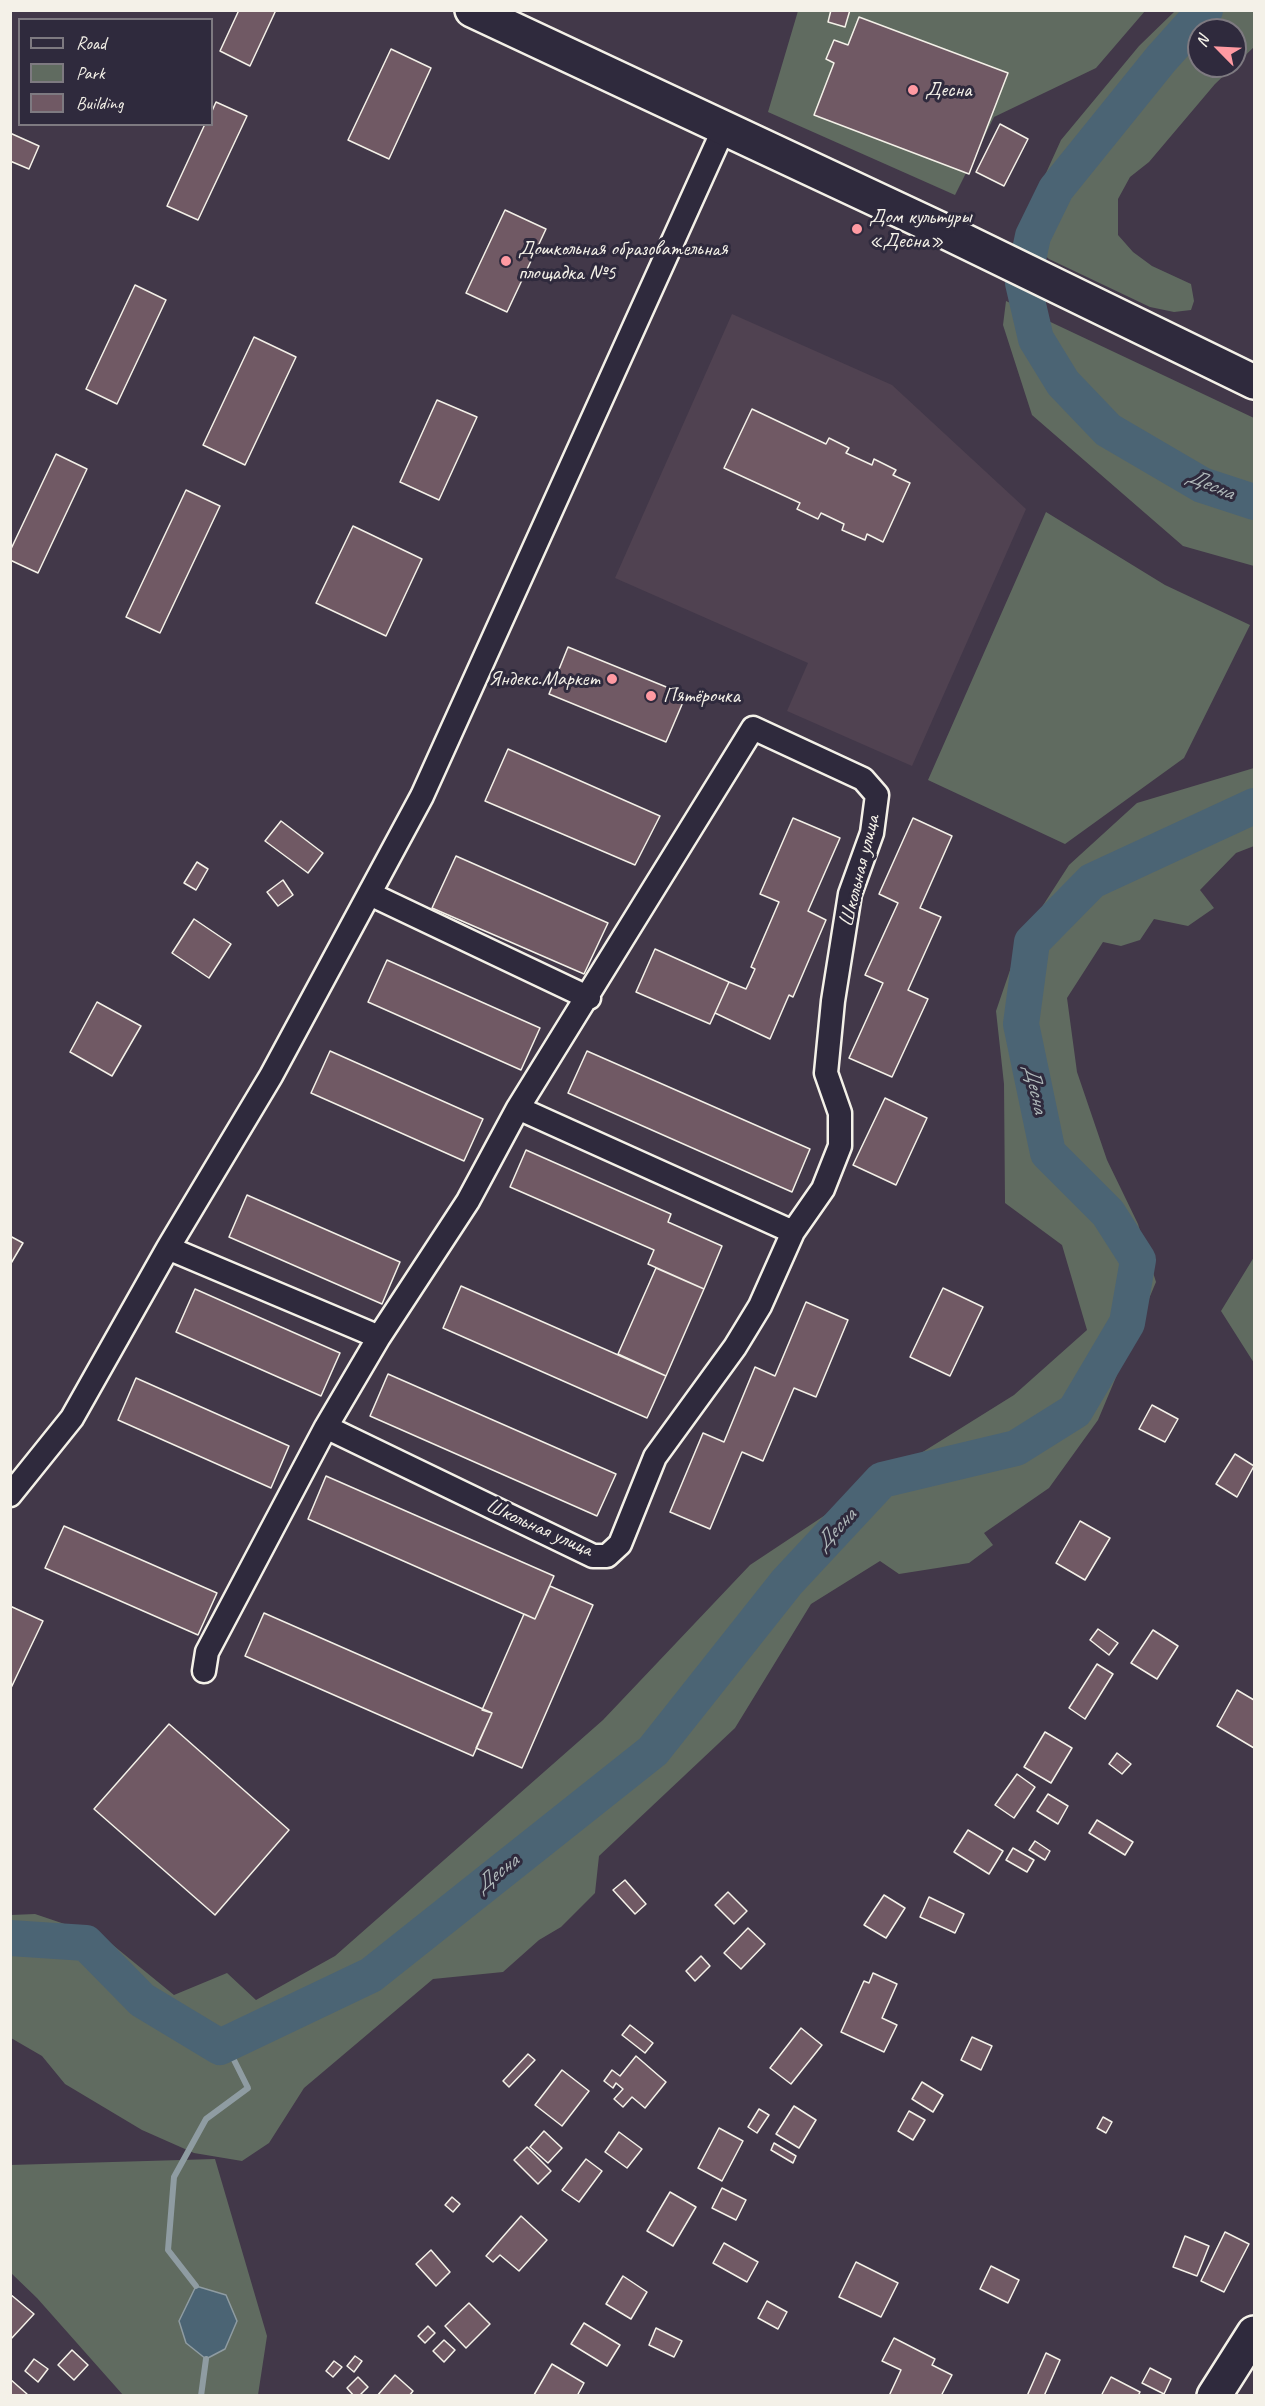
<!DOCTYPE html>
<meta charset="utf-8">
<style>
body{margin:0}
#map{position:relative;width:1265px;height:2406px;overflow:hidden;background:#423849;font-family:Caveat,sans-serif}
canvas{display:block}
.frame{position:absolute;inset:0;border:12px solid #f4f1e8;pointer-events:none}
.legend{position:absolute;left:18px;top:18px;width:195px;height:108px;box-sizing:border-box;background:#2f2a3d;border:2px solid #7e7a81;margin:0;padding:8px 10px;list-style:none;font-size:18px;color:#f4f1e8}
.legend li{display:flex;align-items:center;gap:12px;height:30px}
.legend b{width:30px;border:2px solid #7e7a81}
.north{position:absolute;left:1187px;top:18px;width:60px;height:60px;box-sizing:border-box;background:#2f2a3d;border:2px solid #7e7a81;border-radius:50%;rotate:294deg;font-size:16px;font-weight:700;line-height:24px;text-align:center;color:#f4f1e8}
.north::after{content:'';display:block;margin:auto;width:21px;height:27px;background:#ff9aa2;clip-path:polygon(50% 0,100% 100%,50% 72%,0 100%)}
</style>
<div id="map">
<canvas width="1265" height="2406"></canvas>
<div class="frame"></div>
<ul class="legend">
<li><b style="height:8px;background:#2f2a3d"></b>Road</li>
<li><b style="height:16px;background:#606b60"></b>Park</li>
<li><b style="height:16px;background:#705964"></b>Building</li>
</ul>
<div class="north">N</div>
</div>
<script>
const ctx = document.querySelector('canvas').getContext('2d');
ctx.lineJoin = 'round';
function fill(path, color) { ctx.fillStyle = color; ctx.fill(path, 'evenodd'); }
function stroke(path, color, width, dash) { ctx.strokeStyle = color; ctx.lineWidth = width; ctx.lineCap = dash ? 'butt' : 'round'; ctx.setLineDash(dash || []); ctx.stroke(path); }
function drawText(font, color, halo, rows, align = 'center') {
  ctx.font = font + ' Caveat,sans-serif'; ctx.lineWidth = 6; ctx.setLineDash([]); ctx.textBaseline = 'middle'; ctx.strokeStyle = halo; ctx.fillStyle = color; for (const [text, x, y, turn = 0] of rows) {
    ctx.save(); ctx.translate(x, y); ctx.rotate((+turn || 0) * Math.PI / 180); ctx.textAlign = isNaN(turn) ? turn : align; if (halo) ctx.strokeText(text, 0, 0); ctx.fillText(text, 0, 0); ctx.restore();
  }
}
fill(new Path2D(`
 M732 314 892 385 1026 509 912 766 787 711 808 663 615 578Z`), '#504251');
fill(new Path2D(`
 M798 11H1145L1096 68 994 117 955 195 768 112Z
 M1175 11H1254V47L1235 65V30H1199V66H1234L1215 84 1149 162 1130 177 1118 199V235L1133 252 1152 266 1191 284 1194 301 1191 310 1174 312 1150 307 1049 259 1035 247 1028 225 1036 195 1061 140 1139 46Z
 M1006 301 1254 418V566L1183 546 1032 415 1003 325Z
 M1046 512 1165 585 1250 625 1184 758 1065 844 928 780Z
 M1254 768V846L1236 853 1200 890 1214 908 1188 926 1154 919 1140 940 1121 946 1103 942 1067 998 1077 1072 1107 1160 1138 1224 1156 1282 1098 1420 1049 1488 984 1533 993 1545 969 1563 899 1574 880 1561 811 1604 735 1728 599 1856 595 1893 561 1927 539 1940 503 1972 433 1979 304 2088 269 2143 242 2161 194 2153 142 2130 65 2084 42 2056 11 2038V1915L35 1914 103 1937 174 1995 227 1973 256 2000 335 1956 603 1720 750 1565 881 1478 1014 1395 1087 1330 1062 1245 1005 1203 1004 1084 996 1011 1020 941 1069 865 1137 803Z
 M1254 1257V1363L1221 1311Z
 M215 2159 267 2336 258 2395H123L37 2298 11 2273 10 2165Z`), '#606b60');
const water = new Path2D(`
 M196 2286 226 2295 237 2321 225 2349 206 2359 186 2343 179 2321Z`);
fill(water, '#4b6474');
stroke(water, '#8f9ca2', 1.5);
stroke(new Path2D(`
 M196 2286 168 2250 174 2177 206 2119 248 2088 226 2044
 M201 2396 206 2359`), '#8f9ca2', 6);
stroke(new Path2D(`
 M1205 10 1161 59 1056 189 1033 236 1023 283 1036 339 1063 383 1108 430 1202 485 1254 502
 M10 1938 86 1943 142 2000 220 2047 371 1975 653 1751 787 1582 882 1480 1016 1448 1075 1411 1127 1323 1138 1260 1108 1213 1048 1153 1021 1024 1032 942 1092 881 1254 806`), '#4b6474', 36);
const building = new Path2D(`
 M239 10H276L250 66 220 51Z
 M831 10H850L845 27 828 22Z
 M859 17 1008 73 969 174 814 115 834 63 826 59 834 40 848 45Z
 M391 49 431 68 389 159 348 140Z
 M216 102 247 116 198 220 167 206 205 124H212V111Z
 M1000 124 1028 139 1004 186 976 172Z
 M10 133 39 146 29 169 10 161Z
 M505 210 546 229 507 312 466 293Z
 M135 285 166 300 117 404 86 389Z
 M254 337 296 357 245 465 203 445Z
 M437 400 477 417 439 500 400 482Z
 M752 409 826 444 829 438 849 448 846 453 872 465 874 459 896 470 893 475 910 483 883 542 867 534 865 540 842 530 844 524 821 513 818 519 797 509 800 503 724 468Z
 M56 454 87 469 38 573 10 560V551Z
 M186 490 220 506 160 633 126 617Z
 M353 526 422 559 386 636 316 603Z
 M568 647 686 695 666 742 549 694Z
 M508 749 660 816 635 865 485 801Z
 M793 818 840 838 808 911 826 920 793 997 789 995 770 1039 715 1013 729 982 746 989 755 969 751 967 779 902 760 894Z
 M913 818 952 836 920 908 941 917 908 990 928 999 892 1077 849 1058 883 983 865 975 898 903 879 894Z
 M281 821 323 853 308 873 265 841Z
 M456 856 608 923 584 974 432 908Z
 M197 862 208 869 196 890 184 883Z
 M283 880 293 895 278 906 267 892Z
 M194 919 231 944 209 978 172 953Z
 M655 949 729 982 710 1024 636 992Z
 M387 960 540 1028 521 1070 368 1002Z
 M97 1002 141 1026 112 1076 70 1052Z
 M330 1051 483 1119 464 1161 311 1093Z
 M587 1051 810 1149 792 1192 568 1093Z
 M885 1098 927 1118 896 1185 853 1165Z
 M526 1150 671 1214 668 1222 722 1246 704 1289 648 1264 654 1250 510 1187Z
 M247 1195 400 1262 382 1304 229 1237Z
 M10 1236 23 1243 10 1265Z
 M656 1268 704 1289 666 1376 618 1354Z
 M461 1286 666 1376 647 1418 443 1328Z
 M943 1288 983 1307 950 1376 910 1357Z
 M195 1289 340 1353 321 1396 176 1332Z
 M806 1302 848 1320 816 1397 794 1388 763 1461 742 1452 710 1529 670 1512 703 1433 724 1442 755 1367 775 1376Z
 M388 1374 616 1474 597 1516 370 1416Z
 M136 1378 289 1446 271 1488 118 1420Z
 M1152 1405 1178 1419 1165 1442 1139 1429Z
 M1235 1454 1254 1466 1237 1497 1216 1484Z
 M326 1476 554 1576 535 1619 308 1519Z
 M1080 1521 1110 1538 1085 1580 1056 1563Z
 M64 1526 217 1593 198 1635 45 1568Z
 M550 1586 593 1605 522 1768 476 1748 492 1713 482 1710 524 1614 535 1619Z
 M10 1606 43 1621 10 1690Z
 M264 1613 492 1713 473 1756 245 1656Z
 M1098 1629 1118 1643 1109 1655 1090 1640Z
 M1153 1630 1178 1646 1157 1679 1131 1663Z
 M1097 1664 1113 1674 1085 1719 1069 1708Z
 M1237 1690 1254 1700V1748L1217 1726Z
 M169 1724 289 1830 215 1915 94 1809Z
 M1045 1732 1072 1748 1051 1783 1024 1767Z
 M1117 1753 1131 1764 1122 1774 1109 1764Z
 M1017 1774 1035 1787 1014 1818 995 1805Z
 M1048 1794 1068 1806 1058 1824 1037 1811Z
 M1097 1820 1133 1842 1125 1855 1089 1833Z
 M968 1830 1003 1851 989 1874 954 1852Z
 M1035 1841 1050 1851 1045 1860 1029 1850Z
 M1013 1848 1034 1860 1027 1872 1006 1860Z
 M625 1880 646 1904 635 1914 613 1890Z
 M728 1892 747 1911 734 1924 715 1905Z
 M884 1895 905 1908 886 1938 864 1925Z
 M929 1897 964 1914 955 1933 920 1917Z
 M748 1928 765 1944 741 1969 724 1953Z
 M701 1956 710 1966 695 1981 686 1971Z
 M873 1973 897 1984 882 2018 897 2025 884 2052 841 2032 864 1981 869 1983Z
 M630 2025 653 2043 645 2053 622 2035Z
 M801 2028 822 2045 791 2084 770 2068Z
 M972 2037 992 2046 981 2070 961 2060Z
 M528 2054 535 2060 509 2087 503 2081Z
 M636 2056 666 2082 645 2108 632 2097 623 2107 614 2099 623 2089 616 2083 613 2088 604 2081 612 2070 620 2076Z
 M562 2070 589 2091 562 2126 535 2105Z
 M922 2082 943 2095 933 2112 912 2099Z
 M794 2106 816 2120 799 2148 776 2134Z
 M759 2109 769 2115 757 2133 748 2127Z
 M909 2111 925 2120 913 2140 898 2131Z
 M1103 2117 1112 2122 1106 2133 1097 2128Z
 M719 2128 743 2141 722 2181 698 2168Z
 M544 2131 562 2148 548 2163 530 2147Z
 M619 2132 642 2149 627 2168 605 2152Z
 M774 2143 796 2156 793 2163 771 2150Z
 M527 2147 551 2171 538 2184 514 2160Z
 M586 2159 602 2171 579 2202 562 2190Z
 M722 2188 746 2200 736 2220 712 2208Z
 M670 2192 696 2207 673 2246 647 2231Z
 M452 2197 460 2204 453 2212 445 2205Z
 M521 2216 547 2240 519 2271 500 2255 493 2262 486 2256Z
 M1225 2232 1249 2244 1224 2292 1201 2281Z
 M1185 2236 1209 2246 1197 2276 1173 2267Z
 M724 2243 758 2262 747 2282 713 2263Z
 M431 2250 450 2272 436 2286 416 2264Z
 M856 2262 898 2283 881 2317 839 2297Z
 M991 2266 1019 2280 1008 2303 980 2289Z
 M623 2276 647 2292 631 2319 606 2304Z
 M10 2294 34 2314 10 2340Z
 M767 2301 787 2312 778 2329 758 2318Z
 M469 2303 490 2324 466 2348 445 2326Z
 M584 2323 620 2345 607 2366 571 2344Z
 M428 2326 435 2333 425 2343 418 2336Z
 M656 2328 682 2341 674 2357 649 2345Z
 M894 2338 935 2359 932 2365 952 2375 941 2396H889L901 2370 882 2361Z
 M444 2340 455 2350 444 2362 433 2351Z
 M72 2350 88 2365 74 2380 58 2365Z
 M1046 2353 1060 2360 1044 2396H1027Z
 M355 2356 362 2361 354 2372 347 2366Z
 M34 2359 48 2369 38 2382 25 2371Z
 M334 2361 342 2367 333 2377 326 2371Z
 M552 2364 584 2383 577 2396 534 2395Z
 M1150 2368 1171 2379 1164 2394 1142 2383Z
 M395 2375 413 2391 409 2396H377Z
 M358 2377 368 2387 359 2396H354L347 2388Z
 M1111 2377 1140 2392 1138 2396H1101Z
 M10 2379 27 2394 26 2396H10Z`);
fill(building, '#705964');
stroke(building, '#f4f1e8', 1.5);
const street = new Path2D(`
 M370 894 589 998
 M168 1248 379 1337
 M326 1427 593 1556H607L620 1544 655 1457 735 1347 760 1306 793 1232 518 1108
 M10 1495 72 1418 168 1248 271 1076 422 796 724 128
 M204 1671 207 1652 326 1427 379 1337 468 1201 518 1108 753 728 863 779 877 795 872 833 850 894 833 1001 826 1073 840 1113V1146L823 1189 793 1232`);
const secondary = new Path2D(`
 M472 10 946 232 1254 382
 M1214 2396 1254 2333`);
stroke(street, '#f4f1e8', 27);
stroke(secondary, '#f4f1e8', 38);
stroke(street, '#2f2a3d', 22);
stroke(secondary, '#2f2a3d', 33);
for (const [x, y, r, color] of [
 [913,90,6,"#ff9aa2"],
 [857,229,6,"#ff9aa2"],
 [506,261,6,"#ff9aa2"],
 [612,679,6,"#ff9aa2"],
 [651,696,6,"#ff9aa2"]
]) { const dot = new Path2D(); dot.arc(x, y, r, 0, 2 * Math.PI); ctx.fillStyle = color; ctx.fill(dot); stroke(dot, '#2f2a3d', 2); }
drawText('21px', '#f4f1e8', '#2f2a3d', [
 ["Десна",925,90],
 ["Дом культуры",869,217],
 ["«Десна»",869,241],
 ["Дошкольная образовательная",518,249],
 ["площадка №5",518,273],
 ["Яндекс.Маркет",600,679,"right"],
 ["Пятёрочка",663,696]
], 'left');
drawText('21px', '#f4f1e8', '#2f2a3d', [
 ["Школьная улица",860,871,-76],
 ["Школьная улица",539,1528,24]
]);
drawText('italic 22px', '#b0b9ba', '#2f2a3d', [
 ["Десна",1210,485,23],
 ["Десна",1035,1089,78],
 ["Десна",836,1530,-47],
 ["Десна",497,1874,-38]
]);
</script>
